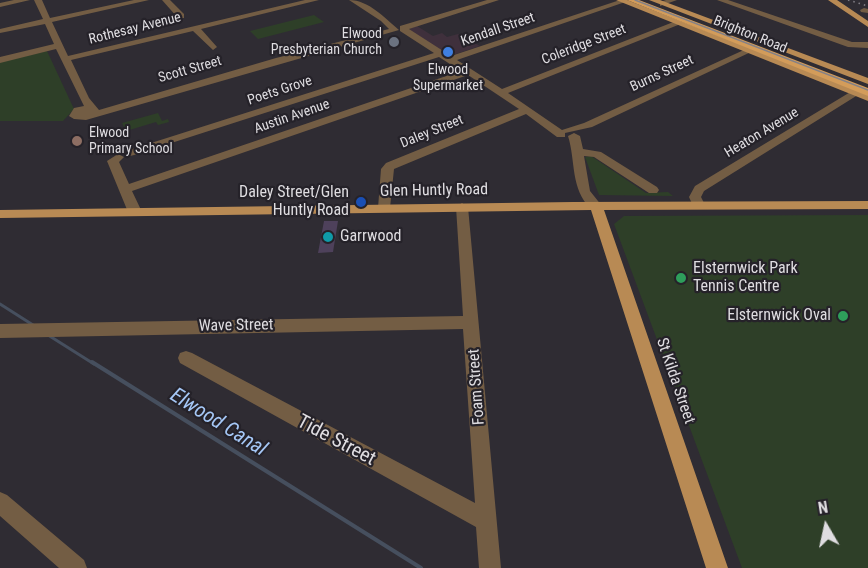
<!DOCTYPE html>
<style>
body{margin:0}
#map{position:relative;width:868px;height:568px;overflow:hidden;background:#2f2c33;font-family:"Roboto Condensed",sans-serif}
canvas{display:block}
.north{position:absolute;left:796px;top:496px;width:60px;height:60px;-webkit-text-stroke:4px #252229;paint-order:stroke;rotate:351deg;font-size:16px;font-weight:700;line-height:24px;text-align:center;color:#dfdde1}
.north::after{content:'';display:block;margin:auto;width:21px;height:27px;background:#dfdde1;clip-path:polygon(50% 0,100% 100%,50% 72%,0 100%)}
</style>
<div id="map">
<canvas width="868" height="568"></canvas>
<div class="north">N</div>
</div>
<script>
const ctx = document.querySelector('canvas').getContext('2d');
ctx.lineJoin = 'round';
function fill(path, color) { ctx.fillStyle = color; ctx.fill(path, 'evenodd'); }
function stroke(path, color, width, dash) { ctx.strokeStyle = color; ctx.lineWidth = width; ctx.lineCap = dash ? 'butt' : 'round'; ctx.setLineDash(dash || []); ctx.stroke(path); }
function drawText(font, color, halo, rows, align = 'center') {
  ctx.font = font + ' "Roboto Condensed",sans-serif'; ctx.lineWidth = 4.5; ctx.setLineDash([]); ctx.textBaseline = 'middle'; ctx.strokeStyle = halo; ctx.fillStyle = color; for (const [text, x, y, turn = 0] of rows) {
    ctx.save(); ctx.translate(x, y); ctx.rotate((+turn || 0) * Math.PI / 180); ctx.textAlign = isNaN(turn) ? turn : align; if (halo) ctx.strokeText(text, 0, 0); ctx.fillText(text, 0, 0); ctx.restore();
  }
}
fill(new Path2D(`
 M417 26 433 36 442 33 447 37 458 34 480 46 453 55 446 54 409 29Z`), '#3f303c');
fill(new Path2D(`
 M314 15 324 22 258 39 250 31Z
 M47 51 74 109 63 121H0V62Z
 M158 113 162 121 168 119 169 122 158 125 156 122 126 131 122 123Z
 M591 156 646 193 668 192 673 196 599 195 585 157Z
 M868 215V568H742L614 224 624 216Z`), '#2e3f28');
stroke(new Path2D(`
 M0 304 33 325
 M48 335 94 364`), '#464f5e', 3);
stroke(new Path2D(`
 M92 362 421 568`), '#464f5e', 4);
fill(new Path2D(`
 M324 221H338L333 252 318 253Z`), '#4e415b');
fill(new Path2D(`
 M14 0H30L0 7V3Z
 M34 0H42L50 18 134 0H149L52 22 68 56 305 0H319L201 29 217 47 213 50 193 31 71 60 89 98 99 110 276 58C314 49 351 38 389 29L381 21 349 0C369 0 386 19 399 30L86 120 74 119 69 116 74 108 84 106 56 49 0 63V57L54 44 45 24 0 33V29L43 19Z
 M162 0H170L184 14V18H178Z
 M487 0H499L409 29 451 56 620 0 628 1 457 60 502 89 676 21 683 23 508 93 562 130 584 123 746 49 753 51 592 127 565 133V137H557L526 114 394 169 390 208 384 212 378 208 381 169 386 163 519 109 468 75 132 191 142 212 135 216 128 212 107 161 118 154 124 157 119 162 129 184 461 71 439 57 134 155 130 156 124 153 126 151 434 53 400 31V26Z
 M666 0H677L660 6V2Z
 M717 0H728L852 42H868V48L848 47Z
 M864 8 868 9V13L861 12 860 10Z
 M852 91 861 93 704 191 701 197 705 205 699 209 694 208 689 197 695 186Z
 M574 133 580 136 583 149 601 152 657 187 659 190 657 193H649L594 157 584 156 590 191 602 206 601 209H591C570 188 576 162 568 136Z
 M462 203 468 207 501 568H479L476 527 180 363 178 358 180 353 186 351 192 353 475 503 463 329 0 338V324L463 316 456 207Z
 M0 492 7 495 84 560 87 568H59L0 516Z`), '#735d44');
fill(new Path2D(`
 M616 0H627L868 94V101Z
 M649 0H660L868 78V84Z
 M828 0H837L868 21V27Z
 M868 201V209L604 210 728 568H706L591 210 0 218V210L573 202Z`), '#b88a54');
fill(new Path2D(`
 M627 0H639L868 88V96Z`), '#d39c5a');
stroke(new Path2D(`
 M635 0 868 90`), '#848187', 1.5);
stroke(new Path2D(`
 M848 0 868 6`), '#848187', 1.5, [1.5, 4]);
for (const [x, y, r, color] of [
 [394,42,6,"#6b7280"],
 [448,52,6,"#3f7fe0"],
 [77,141,6,"#8d6e63"],
 [361,202,6,"#1a4fb4"],
 [328,237,6,"#0f9aa8"],
 [681,278,6,"#2e9e5b"],
 [843,316,6,"#2e9e5b"]
]) { const dot = new Path2D(); dot.arc(x, y, r, 0, 2 * Math.PI); ctx.fillStyle = color; ctx.fill(dot); stroke(dot, '#252229', 2); }
drawText('14px', '#dfdde1', '#252229', [
 ["Rothesay Avenue",135,29,-14],
 ["Kendall Street",498,30,-19],
 ["Brighton Road",750,35,22],
 ["Coleridge Street",584,45,-21],
 ["Scott Street",190,70,-16],
 ["Burns Street",662,74,-25],
 ["Poets Grove",280,91,-18],
 ["Austin Avenue",292,117,-19],
 ["Daley Street",432,132,-22],
 ["Heaton Avenue",762,133,-31]
]);
drawText('14px', '#dfdde1', '#252229', [
 ["Elwood",382,34],
 ["Presbyterian Church",382,50],
 ["Elwood",448,70,"center"],
 ["Supermarket",448,86,"center"],
 ["Elwood",89,133,"left"],
 ["Primary School",89,149,"left"]
], 'right');
drawText('16px', '#dfdde1', '#252229', [
 ["Glen Huntly Road",434,191,-1],
 ["Wave Street",236,326,-1],
 ["St Kilda Street",675,381,71],
 ["Foam Street",477,387,-94]
]);
drawText('16px', '#dfdde1', '#252229', [
 ["Daley Street/Glen",349,193],
 ["Huntly Road",349,211],
 ["Garrwood",340,237,"left"],
 ["Elsternwick Park",693,269,"left"],
 ["Tennis Centre",693,287,"left"],
 ["Elsternwick Oval",831,316]
], 'right');
drawText('20px', '#dfdde1', '#252229', [
 ["Tide Street",336,441,28]
]);
drawText('italic 21px', '#a5c7f6', '#252229', [
 ["Elwood Canal",218,423,32]
]);
</script>
